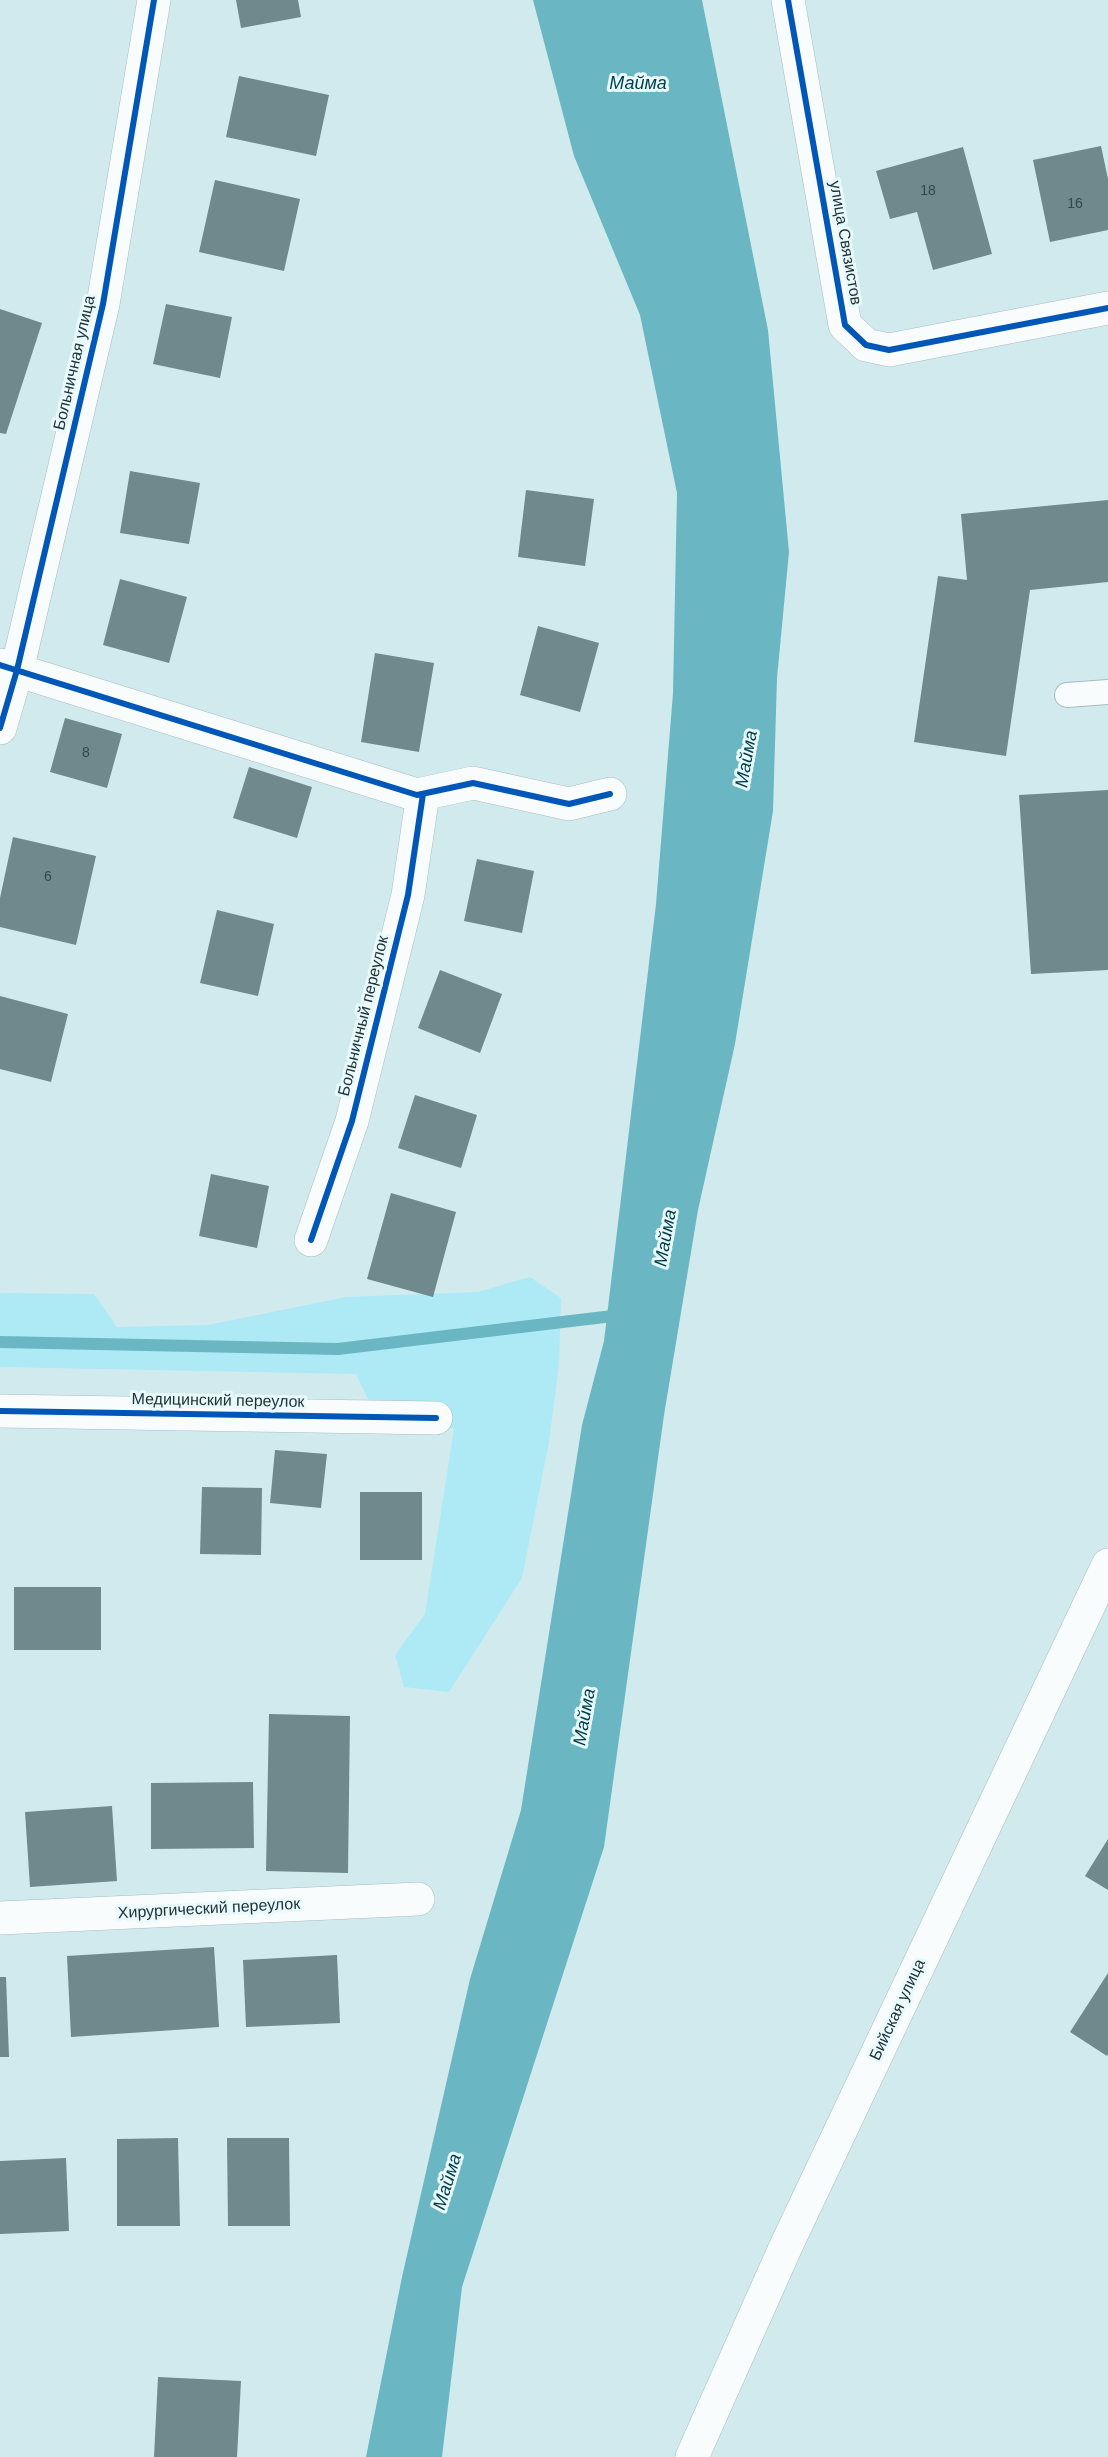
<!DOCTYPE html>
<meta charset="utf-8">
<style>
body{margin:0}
canvas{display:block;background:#d1eaee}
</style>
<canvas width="1108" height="2457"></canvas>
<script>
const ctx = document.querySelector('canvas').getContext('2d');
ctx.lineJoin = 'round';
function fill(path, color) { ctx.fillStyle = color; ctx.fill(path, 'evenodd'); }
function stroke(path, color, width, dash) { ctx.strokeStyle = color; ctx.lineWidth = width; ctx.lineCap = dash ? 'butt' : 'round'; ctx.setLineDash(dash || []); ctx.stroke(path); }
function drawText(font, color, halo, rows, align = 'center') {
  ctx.font = font + ' Arial,sans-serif'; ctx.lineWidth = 6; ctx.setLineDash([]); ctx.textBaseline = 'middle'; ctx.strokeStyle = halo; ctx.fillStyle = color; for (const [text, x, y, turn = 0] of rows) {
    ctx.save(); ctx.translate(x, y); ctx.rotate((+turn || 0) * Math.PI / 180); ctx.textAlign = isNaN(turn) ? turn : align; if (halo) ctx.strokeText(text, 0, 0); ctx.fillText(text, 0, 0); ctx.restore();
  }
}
fill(new Path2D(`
 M530 1277 561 1298 559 1365 549 1442 522 1578 449 1692 404 1687 395 1655 425 1614 454 1429 370 1403 356 1374 0 1367V1293L94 1294 117 1327 208 1325 346 1297 478 1292Z`), '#adeaf5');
fill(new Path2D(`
 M533 0H702L768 330 789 552 777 678 773 811 735 1044 698 1210 664 1415 604 1847 462 2287 442 2457H366L402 2277 470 1979 521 1810 582 1425 604 1341 656 904 673 693 677 493 640 315 574 156Z`), '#6ab7c3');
stroke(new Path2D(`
 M0 1342 338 1349 621 1315`), '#6ab7c3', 12);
fill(new Path2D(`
 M236 0H298L301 17 241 28Z
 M239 76 329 95 316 156 226 137Z
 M1101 146 1108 179V230L1050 242 1033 160Z
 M963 147 992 254 933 270 917 212 890 219 876 171Z
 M215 180 300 199 284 271 199 252Z
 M166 304 232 317 220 378 153 364Z
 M0 309 42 323 6 434 0 433Z
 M130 471 200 483 189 544 120 533Z
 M526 490 594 499 585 566 518 557Z
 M1108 500V582L1030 590 1006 756 914 742 938 576 967 580 961 514Z
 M120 579 187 597 169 663 103 645Z
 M538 626 599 643 580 712 520 695Z
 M375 653 434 663 419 752 361 742Z
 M65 718 122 734 107 788 50 772Z
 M249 767 312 787 297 838 233 818Z
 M1108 790V970L1031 974 1019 795Z
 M13 837 96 856 76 945 0 927V898Z
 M477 859 534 871 522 933 464 921Z
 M217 910 274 924 258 996 200 983Z
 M440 970 502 994 480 1053 418 1028Z
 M0 996 68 1014 51 1082 0 1069Z
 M415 1095 477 1115 461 1168 398 1148Z
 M211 1174 269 1186 257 1248 199 1236Z
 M391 1193 456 1212 433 1297 367 1279Z
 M275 1450 327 1454 321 1508 270 1503Z
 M202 1487 262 1488 261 1555 200 1554Z
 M360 1492H422V1560H360Z
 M14 1587H101V1650H14Z
 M269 1714 350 1716 348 1873 266 1871Z
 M253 1782 254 1848 151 1849V1783Z
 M112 1806 117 1881 30 1887 25 1812Z
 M1108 1839V1890L1085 1876Z
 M214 1947 219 2027 71 2037 67 1956Z
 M337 1955 340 2023 246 2027 243 1960Z
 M1108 1973V2054L1107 2056 1070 2032Z
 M0 1977H6L9 2057H0Z
 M178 2138 180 2226H117V2139Z
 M227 2138H289L290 2226H228Z
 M66 2158 69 2231 0 2234V2161Z
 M158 2377 241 2381 237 2457H154Z`), '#6f898d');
const service = new Path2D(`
 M1067 695 1108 692`);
const minor = new Path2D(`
 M788 0 845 325 866 345 889 350 1108 308
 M0 665 417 795 473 783 569 804 610 794
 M0 728 17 670 103 304 154 0
 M311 1240 352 1121 408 895 423 794
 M0 1411 436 1418
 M0 1918 418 1899`);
const primary = new Path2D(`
 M692 2457 786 2246 1108 1565`);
stroke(service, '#a9bcc0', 26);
stroke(minor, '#a9bcc0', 34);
stroke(primary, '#a9bcc0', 34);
stroke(service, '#f8fcfc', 24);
stroke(minor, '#f8fcfc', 33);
stroke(primary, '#f8fcfc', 33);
stroke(new Path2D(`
 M788 0 845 325 866 345 889 350 1108 308
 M0 665 417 795 473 783 569 804 610 794
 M0 728 17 670 103 304 154 0
 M311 1240 352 1121 408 895 423 794
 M0 1411 436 1418`), '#0057b8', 6);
drawText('14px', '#34484c', null, [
 ["18",928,191],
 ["16",1075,204],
 ["8",86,753],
 ["6",48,877]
]);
drawText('16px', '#213336', '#e8fafd', [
 ["улица Связистов",845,243,80],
 ["Больничная улица",75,363,-77],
 ["Больничный переулок",364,1016,-76],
 ["Медицинский переулок",218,1401,1],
 ["Хирургический переулок",209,1909,-3],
 ["Бийская улица",898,2010,-65]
]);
drawText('italic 18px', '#003e47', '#e8fafd', [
 ["Майма",638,84],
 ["Майма",747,759,-80],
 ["Майма",666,1238,-80],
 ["Майма",585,1717,-80],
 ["Майма",448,2182,-73]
]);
</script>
